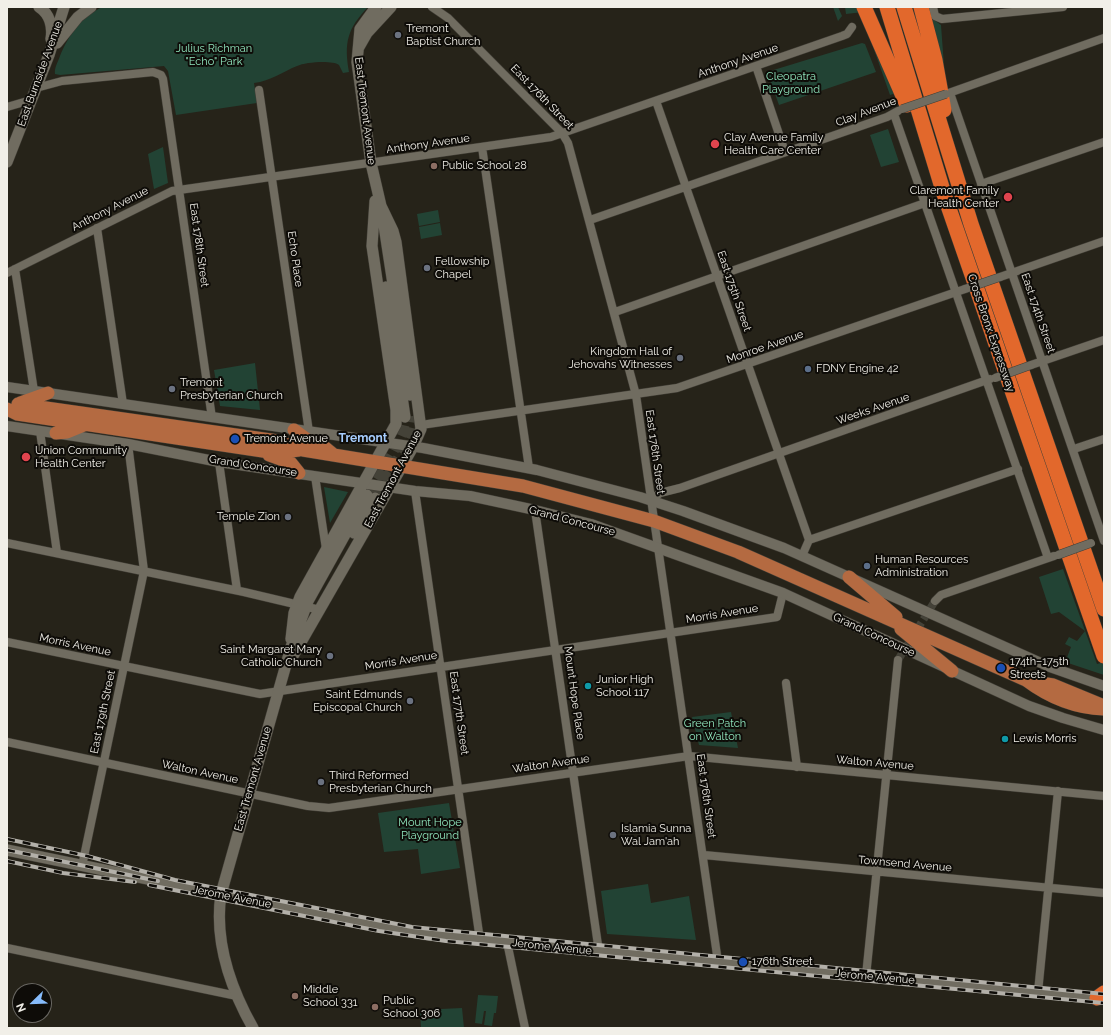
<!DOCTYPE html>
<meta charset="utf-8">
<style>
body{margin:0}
#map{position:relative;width:1111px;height:1035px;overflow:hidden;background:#262319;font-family:Raleway,sans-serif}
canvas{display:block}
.frame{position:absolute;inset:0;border:8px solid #f1efe8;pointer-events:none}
.north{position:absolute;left:12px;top:983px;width:40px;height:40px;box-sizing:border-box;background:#0e0c08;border:1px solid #696762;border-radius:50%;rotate:247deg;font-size:11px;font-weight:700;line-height:16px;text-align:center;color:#f1efe8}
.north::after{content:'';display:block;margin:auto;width:14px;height:18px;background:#86bbfb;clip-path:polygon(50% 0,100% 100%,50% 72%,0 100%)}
</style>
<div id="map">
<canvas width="1111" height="1035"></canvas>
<div class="frame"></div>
<div class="north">N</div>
</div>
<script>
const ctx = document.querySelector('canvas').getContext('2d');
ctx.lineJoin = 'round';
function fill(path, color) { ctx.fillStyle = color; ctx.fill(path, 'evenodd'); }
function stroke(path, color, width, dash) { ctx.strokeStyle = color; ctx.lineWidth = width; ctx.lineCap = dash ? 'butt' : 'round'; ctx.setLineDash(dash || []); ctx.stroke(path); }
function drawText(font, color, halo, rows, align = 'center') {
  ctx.font = font + ' Raleway,sans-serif'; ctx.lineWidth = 4; ctx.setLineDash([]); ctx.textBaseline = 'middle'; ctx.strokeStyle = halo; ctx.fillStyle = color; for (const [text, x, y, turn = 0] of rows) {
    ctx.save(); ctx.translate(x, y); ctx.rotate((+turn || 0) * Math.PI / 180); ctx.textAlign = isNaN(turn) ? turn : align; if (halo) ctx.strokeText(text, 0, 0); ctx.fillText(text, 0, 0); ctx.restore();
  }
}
fill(new Path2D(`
 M102 7H368C347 29 344 43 349 72L343 73 339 65C332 60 306 62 297 66 282 72 271 81 254 83L257 103 176 115 168 71 164 66 60 75 55 74C54 68 58 62 60 56 69 35 80 18 102 7Z
 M833 7H838L842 16 838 21Z
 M845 7H860L863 12 846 14Z
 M930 17 941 25 945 79Z
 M865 24 896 93 890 95Z
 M862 43 865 44 876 72 779 105 767 72Z
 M888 129 899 162 881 167 870 135Z
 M163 147 168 183 154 189 148 154Z
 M438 210 440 222 419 226 417 214Z
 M440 223 442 235 421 239 419 227Z
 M255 363 260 410 220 406 214 370Z
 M324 487 348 492 330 523Z
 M1063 569 1097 664 1104 662V675L1068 663 1066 660 1071 647 1065 644 1069 637 1077 641 1085 631 1059 612 1051 614 1039 577Z
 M731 712 738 748 699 745 692 717Z
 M449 803 460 868 421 874 418 849 384 852 378 813Z
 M648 884 651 903 689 896 696 940 607 934 601 891Z
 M478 995 498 996 496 1013H494L492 1026 484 1025 486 1011H484L482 1024 475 1023Z
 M462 1008 464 1028H421L420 1010Z`), '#224334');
stroke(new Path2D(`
 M898 660 935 601`), '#444238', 8, [8, 4]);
stroke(new Path2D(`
 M368 493C379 474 405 438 405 417
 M376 496C387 476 415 438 413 416`), '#444238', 11, [11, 5.5]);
const minor = new Path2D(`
 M432 7 448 18 562 133 568 143 636 395 718 962
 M933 7 935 16 942 19 1063 7
 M756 66 785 152
 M36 88 62 81 153 72 161 75 163 79 212 418
 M259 90 309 432
 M950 93 1104 541
 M946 94 1104 38
 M656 101 809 540 802 556
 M7 107 31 100
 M894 114 1048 558
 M482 147 529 468
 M981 184 1104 142
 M590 220 887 117 898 111
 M97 228 123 404
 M15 269 34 391
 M7 273 172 191 551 137 842 36 847 34 852 27
 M1000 277 1104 241
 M615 312 925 203
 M1031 365 1104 340
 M421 425 677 388 965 289
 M40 431 57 553
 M1074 449 1104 439
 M219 462 237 590
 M315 476 326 549
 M415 491 480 940
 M651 500 660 493 680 488 990 379
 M535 510 599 952
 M809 540 1018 469
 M7 543 244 592 320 610
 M935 601 941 595 1054 556
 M7 642 260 694 777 617 783 593
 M786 683 797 767
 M7 742 308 806 329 808 689 756 1104 796
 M704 855 1104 893
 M82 866 144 571 128 444
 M507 942 525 1028
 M7 948 237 996
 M866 976 898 660
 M1038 992 1058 791`);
const tertiary = new Path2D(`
 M7 387 423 448 537 470 640 497 683 511 784 548 1050 667 1104 686
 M7 426 128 444 219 462 415 491 470 496 535 510 591 524 783 593 1029 706 1063 718 1104 730`);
const secondary = new Path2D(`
 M39 7C50 14 53 27 51 39
 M376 7 360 29 357 62 371 163 381 206 410 395
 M57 43 78 17 91 7
 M359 47 367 33 391 7
 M7 162 49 55 64 7
 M386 287 405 417
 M354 533 375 498
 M291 639 294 613 300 597 396 424V410L372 246 375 201
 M293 656 413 447 421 429 396 242 393 231 381 206
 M7 850 381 927 429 935 1104 999
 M253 1028C230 987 214 941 221 894L291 647 308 601 367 495`);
const primary = new Path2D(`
 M20 403 48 393
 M18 404 278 441 303 450 523 486 654 521 738 552 1026 680C1050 698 1075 708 1104 709
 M7 409 17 414 276 453 299 450
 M294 430 309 441 318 442 334 455
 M56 433 67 432 84 425
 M269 455 291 463 299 473
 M849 577 896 617
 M901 629 952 671
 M1028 681 1053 685 1104 706`);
const motorway = new Path2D(`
 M864 7 907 105
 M887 7 944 194 1104 656
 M904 7 971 224 1104 609
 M921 7 935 60 944 110
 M1097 998 1104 993`);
stroke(minor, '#413e36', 9);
stroke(tertiary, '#413e36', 11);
stroke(secondary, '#413e36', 12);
stroke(primary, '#413e36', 14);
stroke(motorway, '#413e36', 16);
stroke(minor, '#706c60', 8);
stroke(tertiary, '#706c60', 10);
stroke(secondary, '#706c60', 11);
stroke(primary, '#b46a41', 13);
stroke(motorway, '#e2682c', 15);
const rail = new Path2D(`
 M7 839 87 856 175 880 412 927 1104 994
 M7 850 158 881
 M7 861 63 873 135 882
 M149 885 379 931 446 941 1104 1003`);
stroke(rail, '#b3b0a9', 4);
stroke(rail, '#0e0c08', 2.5, [8]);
const minorBridge = new Path2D(`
 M902 109 946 94
 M965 289 1000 277
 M995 378 1031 365
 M1058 555 1091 543`);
stroke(minorBridge, '#413e36', 9, []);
stroke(minorBridge, '#706c60', 8);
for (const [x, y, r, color] of [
 [398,35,4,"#6b7280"],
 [715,144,5,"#e0444e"],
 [434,166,4,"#8d6e63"],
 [1008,197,5,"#e0444e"],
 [427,268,4,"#6b7280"],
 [680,358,4,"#6b7280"],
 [808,369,4,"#5c6f8a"],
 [172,389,4,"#6b7280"],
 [235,439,5,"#1a4fb4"],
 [26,457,5,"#e0444e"],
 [288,517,4,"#6b7280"],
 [867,566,4,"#5c6f8a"],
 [330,656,4,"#6b7280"],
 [1001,668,5,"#1a4fb4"],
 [588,686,4,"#0f9aa8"],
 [410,701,4,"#6b7280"],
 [1005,739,4,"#0f9aa8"],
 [321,782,4,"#6b7280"],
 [613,835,4,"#6b7280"],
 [743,962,5,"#1a4fb4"],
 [295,996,4,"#8d6e63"],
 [375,1007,4,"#8d6e63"]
]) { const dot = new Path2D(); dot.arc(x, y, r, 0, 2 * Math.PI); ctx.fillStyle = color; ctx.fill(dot); stroke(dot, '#0e0c08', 1.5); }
drawText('11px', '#f1efe8', '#0e0c08', [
 ["Tremont",406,29],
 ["Baptist Church",406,42],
 ["Clay Avenue Family",724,138],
 ["Health Care Center",724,151],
 ["Public School 28",442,166],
 ["Claremont Family",999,191,"right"],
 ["Health Center",999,204,"right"],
 ["Fellowship",435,262],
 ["Chapel",435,275],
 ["Kingdom Hall of",672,352,"right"],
 ["Jehovahs Witnesses",672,365,"right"],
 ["FDNY Engine 42",816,369],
 ["Tremont",180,383],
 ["Presbyterian Church",180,396],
 ["Tremont Avenue",244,439],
 ["Union Community",35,451],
 ["Health Center",35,464],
 ["Temple Zion",280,517,"right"],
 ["Human Resources",875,560],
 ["Administration",875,573],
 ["Saint Margaret Mary",322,650,"right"],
 ["Catholic Church",322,663,"right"],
 ["174th–175th",1010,662],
 ["Streets",1010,675],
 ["Junior High",596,680],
 ["School 117",596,693],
 ["Saint Edmunds",402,695,"right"],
 ["Episcopal Church",402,708,"right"],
 ["Lewis Morris",1013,739],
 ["Third Reformed",329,776],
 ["Presbyterian Church",329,789],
 ["Islamia Sunna",621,829],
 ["Wal Jam'ah",621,842],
 ["176th Street",752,962],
 ["Middle",303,990],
 ["School 331",303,1003],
 ["Public",383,1001],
 ["School 306",383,1014]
], 'left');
drawText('11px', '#8fe4bc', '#0e0c08', [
 ["Julius Richman",214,49],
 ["\"Echo\" Park",214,62],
 ["Cleopatra",791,77],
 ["Playground",791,90],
 ["Green Patch",715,724],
 ["on Walton",715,737],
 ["Mount Hope",430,823],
 ["Playground",430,836]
]);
drawText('11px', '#f1efe8', '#0e0c08', [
 ["Anthony Avenue",738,61,-19],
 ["East Burnside Avenue",40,74,-70],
 ["East 176th Street",542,97,46],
 ["East Tremont Avenue",365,111,83],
 ["Clay Avenue",866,112,-21],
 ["Anthony Avenue",428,144,-8],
 ["Anthony Avenue",110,209,-27],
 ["East 178th Street",199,245,82],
 ["Echo Place",295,259,82],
 ["East 175th Street",734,291,71],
 ["East 174th Street",1038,313,71],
 ["Cross Bronx Expressway",991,333,71],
 ["Monroe Avenue",765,347,-19],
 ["Weeks Avenue",873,409,-19],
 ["East 176th Street",655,452,82],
 ["Grand Concourse",253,466,9],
 ["East Tremont Avenue",393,479,-62],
 ["Grand Concourse",572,521,15],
 ["Morris Avenue",722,614,-9],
 ["Grand Concourse",874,635,25],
 ["Morris Avenue",75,645,12],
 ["Morris Avenue",401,661,-9],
 ["Mount Hope Place",574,693,82],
 ["East 179th Street",103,712,-78],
 ["East 177th Street",459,713,82],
 ["Walton Avenue",875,763,5],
 ["Walton Avenue",551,764,-8],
 ["Walton Avenue",200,772,12],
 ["East Tremont Avenue",253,779,-74],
 ["East 176th Street",706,796,82],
 ["Townsend Avenue",905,864,5],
 ["Jerome Avenue",232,897,11],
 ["Jerome Avenue",552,947,6],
 ["Jerome Avenue",875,977,5]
]);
drawText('bold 12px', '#a6cdfe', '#0e0c08', [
 ["Tremont",363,438]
]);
</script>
